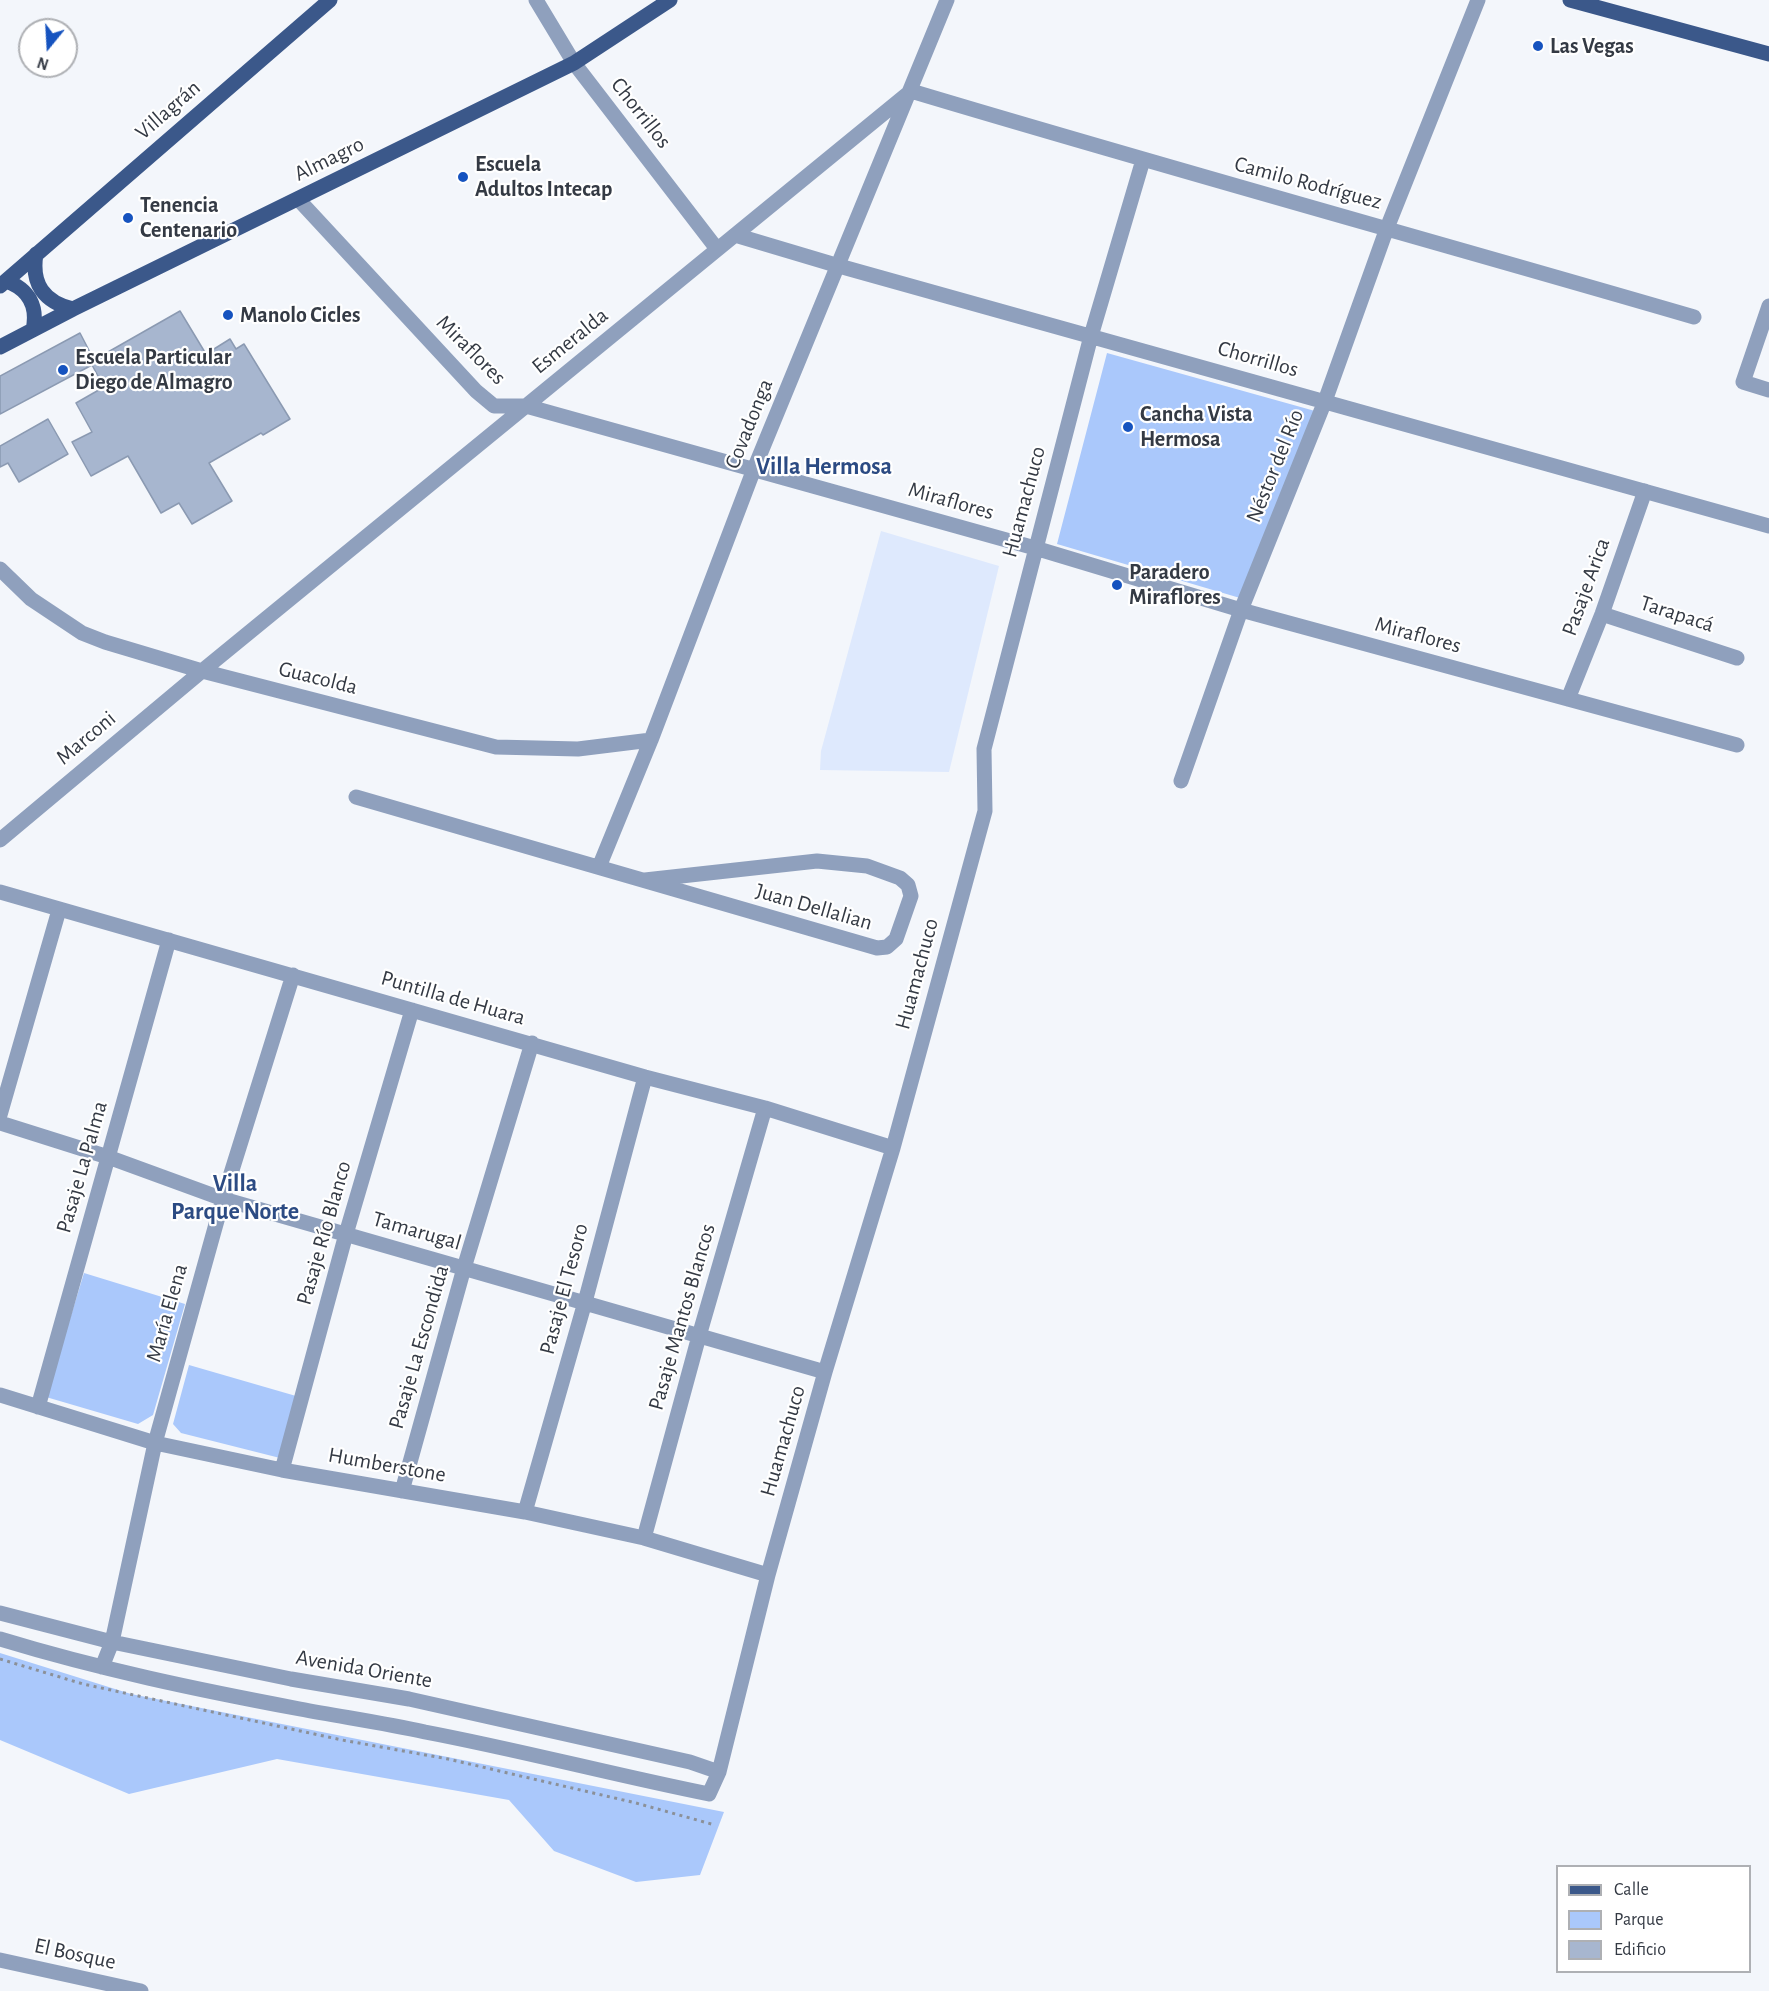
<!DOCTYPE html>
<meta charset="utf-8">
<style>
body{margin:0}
#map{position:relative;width:1769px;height:1991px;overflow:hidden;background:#f3f6fb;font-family:"Alegreya Sans",sans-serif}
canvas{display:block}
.legend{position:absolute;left:1556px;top:1865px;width:195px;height:108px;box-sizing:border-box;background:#fff;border:2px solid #aeb0b4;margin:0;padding:8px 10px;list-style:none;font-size:18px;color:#343a44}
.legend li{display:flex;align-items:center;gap:12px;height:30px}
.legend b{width:30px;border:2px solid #aeb0b4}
.north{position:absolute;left:18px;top:18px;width:60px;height:60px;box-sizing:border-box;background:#fff;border:2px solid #aeb0b4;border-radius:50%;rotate:198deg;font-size:16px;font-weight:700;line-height:24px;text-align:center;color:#343a44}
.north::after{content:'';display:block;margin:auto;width:21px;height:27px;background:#1653bf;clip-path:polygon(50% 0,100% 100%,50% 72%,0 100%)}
</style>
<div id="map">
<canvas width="1769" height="1991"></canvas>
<ul class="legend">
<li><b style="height:8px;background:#3b588a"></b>Calle</li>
<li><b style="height:16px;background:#aac8fb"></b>Parque</li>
<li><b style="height:16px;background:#a7b6cf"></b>Edificio</li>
</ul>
<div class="north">N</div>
</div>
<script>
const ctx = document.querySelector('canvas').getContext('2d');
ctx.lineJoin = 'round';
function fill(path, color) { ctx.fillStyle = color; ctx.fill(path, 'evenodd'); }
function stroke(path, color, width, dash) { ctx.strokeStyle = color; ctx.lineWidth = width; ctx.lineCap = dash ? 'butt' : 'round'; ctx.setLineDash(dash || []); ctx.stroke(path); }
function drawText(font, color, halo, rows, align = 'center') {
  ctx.font = font + ' "Alegreya Sans",sans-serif'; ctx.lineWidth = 4.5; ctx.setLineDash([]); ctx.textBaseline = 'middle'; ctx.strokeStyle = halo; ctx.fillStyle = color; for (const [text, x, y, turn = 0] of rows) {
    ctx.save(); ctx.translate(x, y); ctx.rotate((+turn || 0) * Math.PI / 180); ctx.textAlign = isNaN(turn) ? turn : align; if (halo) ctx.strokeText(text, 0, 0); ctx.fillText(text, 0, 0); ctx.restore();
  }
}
fill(new Path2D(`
 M881 531 999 566 949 772 820 770 821 751Z`), '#dee9fd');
fill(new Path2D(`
 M1107 353 1315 411 1240 598 1057 544Z
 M84 1273 185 1304 153 1415 138 1424 46 1397Z
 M189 1365 296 1396 280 1458 181 1433 173 1424Z
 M0 1653 131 1694 724 1812 700 1875 636 1882 554 1851 509 1800 277 1759 129 1794 0 1740Z`), '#aac8fb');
const building = new Path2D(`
 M180 311 206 354 230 339 236 349 244 344 290 419 263 435 261 433 209 463 232 501 192 524 179 503 161 513 128 456 91 476 72 442 92 432 76 403 104 387 92 365 0 414V376L80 333 94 360Z
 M48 419 68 454 19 482 8 463 0 467V446Z`);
fill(building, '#a7b6cf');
stroke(building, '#8b9ab2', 1.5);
stroke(new Path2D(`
 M0 1659 83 1684 342 1740 448 1759 636 1803 715 1825`), '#8b9098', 3, [3, 4.5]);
stroke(new Path2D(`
 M536 0 574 63 717 249
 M911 91C1171 169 1433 241 1694 317
 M298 199 476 391 494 406H526L1035 548 1241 610 1737 745
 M735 235 839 266 1769 526
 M1769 306 1743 382 1769 390
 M0 569 31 599 82 633 105 642 202 671 496 747 578 749 651 740
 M1602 614 1737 658
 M1568 699 1602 614 1645 491
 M1181 781 1241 610 1325 401 1387 228 1478 0
 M356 797 877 948 887 947 896 939 911 896 908 885 900 878 867 866 817 861 645 880
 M0 840 202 671 911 91
 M599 867 651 740 754 469 947 0
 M0 892 645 1077 765 1108 893 1148
 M0 1115 59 910
 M0 1123 108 1157 223 1199 825 1372
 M0 1395 155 1443 282 1470 525 1512 644 1538 768 1575
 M38 1407 169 940
 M282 1470 346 1234 412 1010
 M402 1491 464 1268 532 1043
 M525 1512 585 1302 645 1077
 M644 1538 699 1336 765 1108
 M0 1613 112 1642 291 1679 409 1699 690 1762 719 1772
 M0 1639C98 1669 199 1690 300 1709 342 1717 384 1723 425 1732 520 1750 614 1775 709 1794L719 1772 768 1575 825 1372 893 1148 985 811 984 749 1091 336 1143 160
 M102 1667 112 1642 155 1443 223 1199 293 975
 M0 1960 141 1991`), '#8fa0bd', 15);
stroke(new Path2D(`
 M1570 0 1769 54
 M36 254C31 284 44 302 73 309
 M6 281C29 289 38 307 33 330
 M0 286 330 0
 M0 347 73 309 574 63 670 0`), '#3b588a', 15);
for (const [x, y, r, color] of [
 [1538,46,6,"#1653bf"],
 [463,177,6,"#1653bf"],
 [128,218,6,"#1653bf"],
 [228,315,6,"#1653bf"],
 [63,370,6,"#1653bf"],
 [1128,427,6,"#1653bf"],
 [1117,585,6,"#1653bf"]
]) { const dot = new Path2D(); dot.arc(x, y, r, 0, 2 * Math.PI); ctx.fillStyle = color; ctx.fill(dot); stroke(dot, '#fff', 2); }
drawText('bold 22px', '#343a44', '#fff', [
 ["Las Vegas",1550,46],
 ["Escuela",475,164],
 ["Adultos Intecap",475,189],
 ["Tenencia",140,205],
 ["Centenario",140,230],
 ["Manolo Cicles",240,315],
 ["Escuela Particular",75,357],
 ["Diego de Almagro",75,382],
 ["Cancha Vista",1140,414],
 ["Hermosa",1140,439],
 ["Paradero",1129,572],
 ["Miraflores",1129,597]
], 'left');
drawText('22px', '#343a44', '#fff', [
 ["Villagrán",168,110,-41],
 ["Chorrillos",641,113,52],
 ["Almagro",329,159,-26],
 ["Camilo Rodríguez",1308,183,15],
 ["Esmeralda",570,341,-39],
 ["Miraflores",471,350,45],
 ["Chorrillos",1258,359,16],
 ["Covadonga",749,424,-68],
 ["Néstor del Río",1275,466,-68],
 ["Miraflores",951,501,16],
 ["Huamachuco",1024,502,-75],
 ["Pasaje Arica",1586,587,-70],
 ["Tarapacá",1677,614,18],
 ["Miraflores",1418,635,15],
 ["Guacolda",318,678,14],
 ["Marconi",86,738,-40],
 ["Juan Dellalian",814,907,16],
 ["Huamachuco",917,974,-75],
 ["Puntilla de Huara",453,998,16],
 ["Pasaje La Palma",82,1167,-74],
 ["Tamarugal",417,1231,16],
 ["Pasaje Río Blanco",324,1233,-74],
 ["Pasaje El Tesoro",564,1289,-75],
 ["María Elena",167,1313,-74],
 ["Pasaje Mantos Blancos",682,1317,-74],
 ["Pasaje La Escondida",419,1347,-74],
 ["Huamachuco",783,1441,-74],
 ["Humberstone",387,1465,10],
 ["Avenida Oriente",364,1669,10],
 ["El Bosque",75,1954,12]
]);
drawText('bold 24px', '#2c4b83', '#fff', [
 ["Villa Hermosa",824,467],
 ["Villa",235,1184],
 ["Parque Norte",235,1212]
]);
</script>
